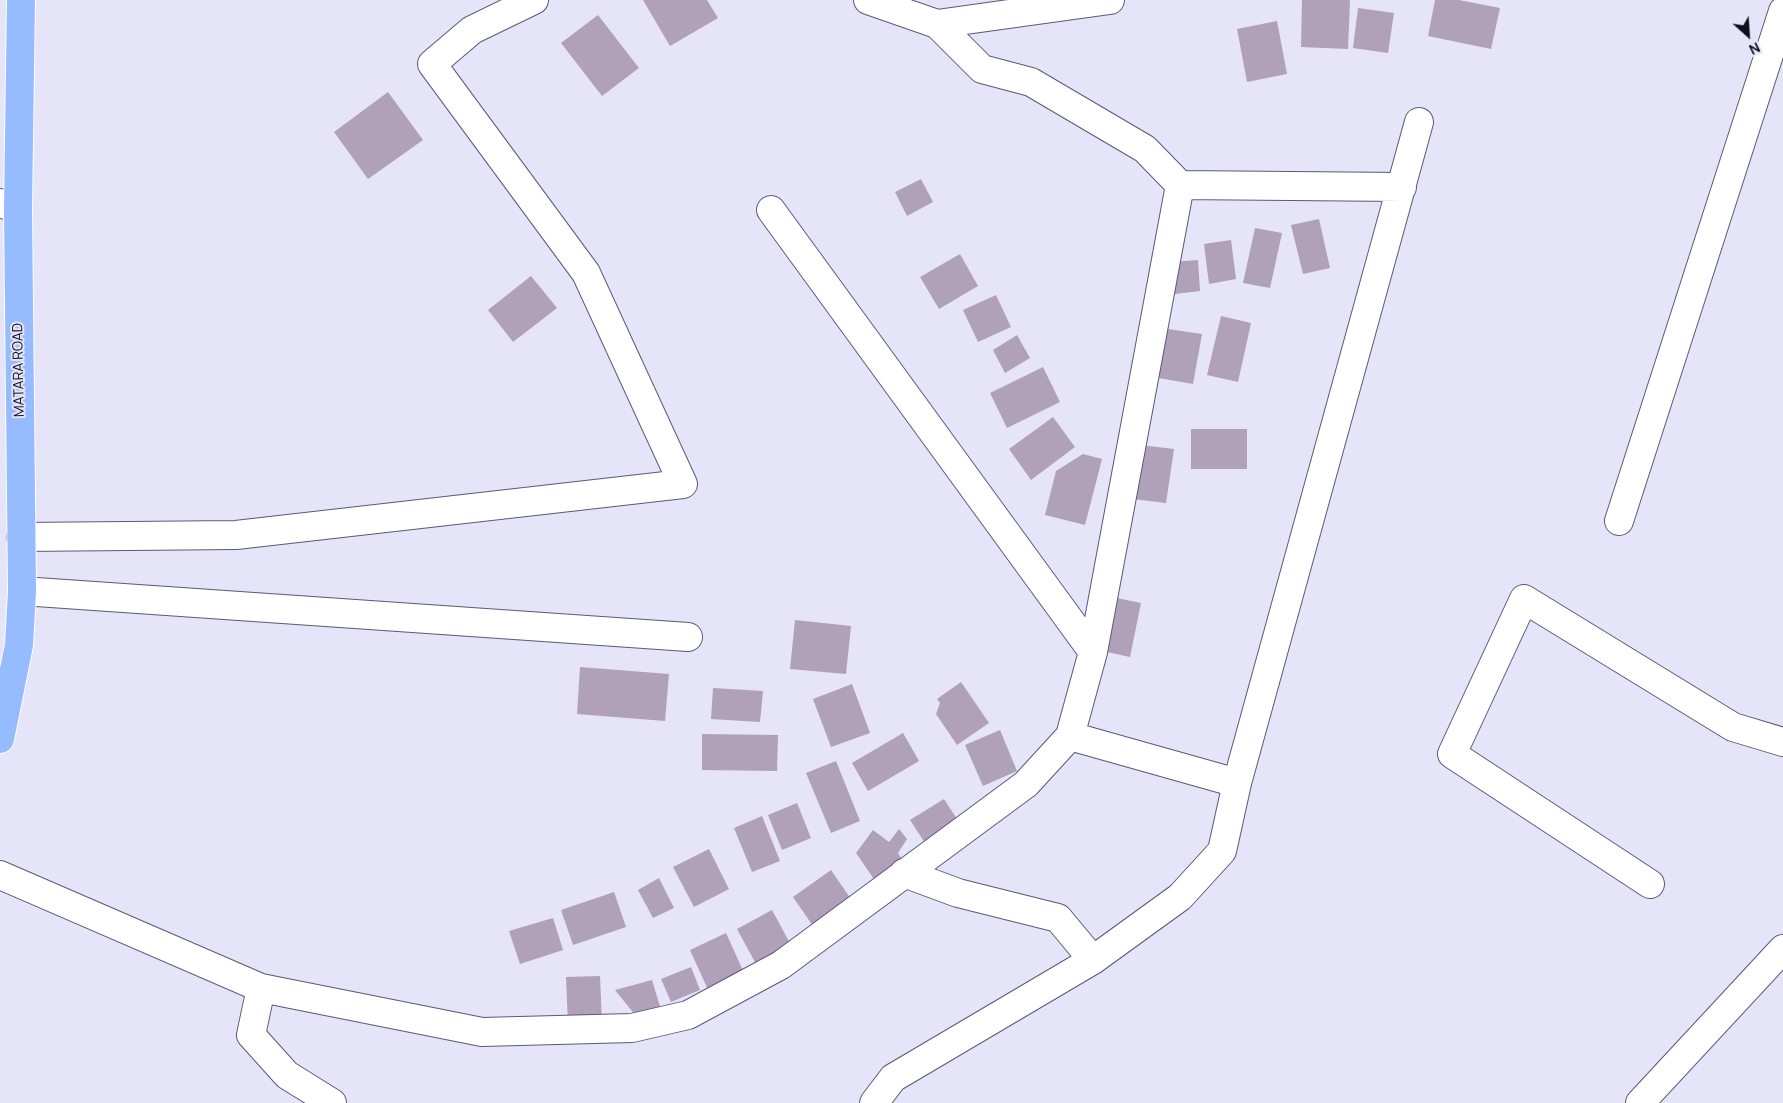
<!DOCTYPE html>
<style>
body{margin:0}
#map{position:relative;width:1783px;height:1103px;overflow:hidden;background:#e5e4f9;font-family:Manrope,sans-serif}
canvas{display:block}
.north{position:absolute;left:1723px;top:10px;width:50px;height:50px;-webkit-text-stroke:4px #e5e4f9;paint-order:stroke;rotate:154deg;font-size:14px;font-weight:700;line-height:20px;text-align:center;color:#100f1b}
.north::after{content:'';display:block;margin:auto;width:18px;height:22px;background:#100f1b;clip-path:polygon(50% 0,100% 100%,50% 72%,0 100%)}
</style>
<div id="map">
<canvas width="1783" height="1103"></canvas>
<div class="north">N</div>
</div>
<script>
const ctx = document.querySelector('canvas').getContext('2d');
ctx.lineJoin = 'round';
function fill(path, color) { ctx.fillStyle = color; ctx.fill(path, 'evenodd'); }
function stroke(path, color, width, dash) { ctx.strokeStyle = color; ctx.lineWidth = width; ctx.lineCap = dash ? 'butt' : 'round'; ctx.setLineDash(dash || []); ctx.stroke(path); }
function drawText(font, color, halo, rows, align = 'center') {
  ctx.font = font + ' Manrope,sans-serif'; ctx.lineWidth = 4; ctx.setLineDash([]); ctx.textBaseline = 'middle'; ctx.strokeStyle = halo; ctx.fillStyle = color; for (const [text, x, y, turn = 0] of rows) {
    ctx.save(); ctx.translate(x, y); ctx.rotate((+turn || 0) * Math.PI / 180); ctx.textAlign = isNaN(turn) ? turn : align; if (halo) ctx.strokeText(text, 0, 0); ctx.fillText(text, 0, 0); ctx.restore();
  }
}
fill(new Path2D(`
 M643 0H707L718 18 670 46Z
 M1302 0H1350L1348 49 1301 47Z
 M1435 0H1459L1500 8 1491 49 1428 36Z
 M1358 8 1394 13 1388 53 1353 48Z
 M598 15 639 68 602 96 561 43Z
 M1277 21 1287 74 1247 82 1237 29Z
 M388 92 423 140 368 179 334 132Z
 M921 179 933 202 907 216 895 192Z
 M1319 219 1330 268 1303 274 1291 225Z
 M1255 228 1282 233 1270 288 1243 283Z
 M1231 240 1236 279 1209 284 1204 244Z
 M960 254 978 286 939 309 920 277Z
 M1198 260 1200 291 1175 294 1172 262Z
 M531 276 557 308 513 342 488 310Z
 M996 295 1011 327 978 342 963 310Z
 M1221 316 1251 323 1238 382 1207 375Z
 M1161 328 1202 334 1193 384 1153 377Z
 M1017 335 1030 358 1005 373 993 350Z
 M1043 367 1060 402 1007 428 990 393Z
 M1053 417 1075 447 1031 480 1009 449Z
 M1191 429H1247V469H1191Z
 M1140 445 1174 449 1166 503 1133 499Z
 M1083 454 1102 459 1085 525 1045 515 1056 471Z
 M1117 598 1141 603 1130 657 1107 652Z
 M795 620 851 626 846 674 790 669Z
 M580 667 669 674 665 721 577 714Z
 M961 682 989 723 957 745 936 714 940 703 937 699Z
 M852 684 870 733 831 747 813 699Z
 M713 688 763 691 760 722 711 719Z
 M1000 730 1017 771 983 786 965 745Z
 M903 733 919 761 868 791 852 763Z
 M702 734 778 735 777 771 702 770Z
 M836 761 860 821 831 833 806 773Z
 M944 799 959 822 925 843 910 820Z
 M797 803 811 838 782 850 768 815Z
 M762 816 780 861 752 872 734 828Z
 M899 829 907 839 898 853 906 866 878 885 856 853 873 830 889 842Z
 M709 849 729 889 694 907 673 867Z
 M831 870 853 902 815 929 793 897Z
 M659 878 674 908 653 918 638 890Z
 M614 892 626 927 573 945 561 910Z
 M772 910 791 945 756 964 737 929Z
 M553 918 563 950 520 964 509 931Z
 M726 933 745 975 709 992 690 950Z
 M691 967 700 990 671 1002 661 979Z
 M600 976 602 1023 568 1025 566 977Z
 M652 980 661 1010 636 1016 615 990Z`), '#b0a0b9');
const minor = new Path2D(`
 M868 0 937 24 1110 0
 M1180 185 1402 187
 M0 203 18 209
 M771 210 1093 652
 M1619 521 1783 11
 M21 537 236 535 683 484 586 273 432 64 472 30 534 0
 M22 591 688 637
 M1237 783 1419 122
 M904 873 958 893 1058 918 1093 960
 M0 875 261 988 482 1032 632 1028 688 1015 781 965 1026 784 1070 736 1093 652 1180 185 1145 149 1031 82 982 69 937 24
 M1650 884 1452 754 1524 599 1733 727 1783 742
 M261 988 251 1035 287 1075 332 1103
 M874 1103 893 1078 1093 960 1180 897 1222 851 1237 783 1070 736
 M1640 1103 1783 949`);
const highway = new Path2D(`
 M0 739 19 645 22 591 18 209 21 0`);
stroke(minor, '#5b5977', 30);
stroke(highway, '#fff', 30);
stroke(minor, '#fff', 28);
stroke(highway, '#96bbff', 28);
drawText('14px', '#100f1b', '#e5e4f9', [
 ["MATARA ROAD",19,370,-91]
]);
</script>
